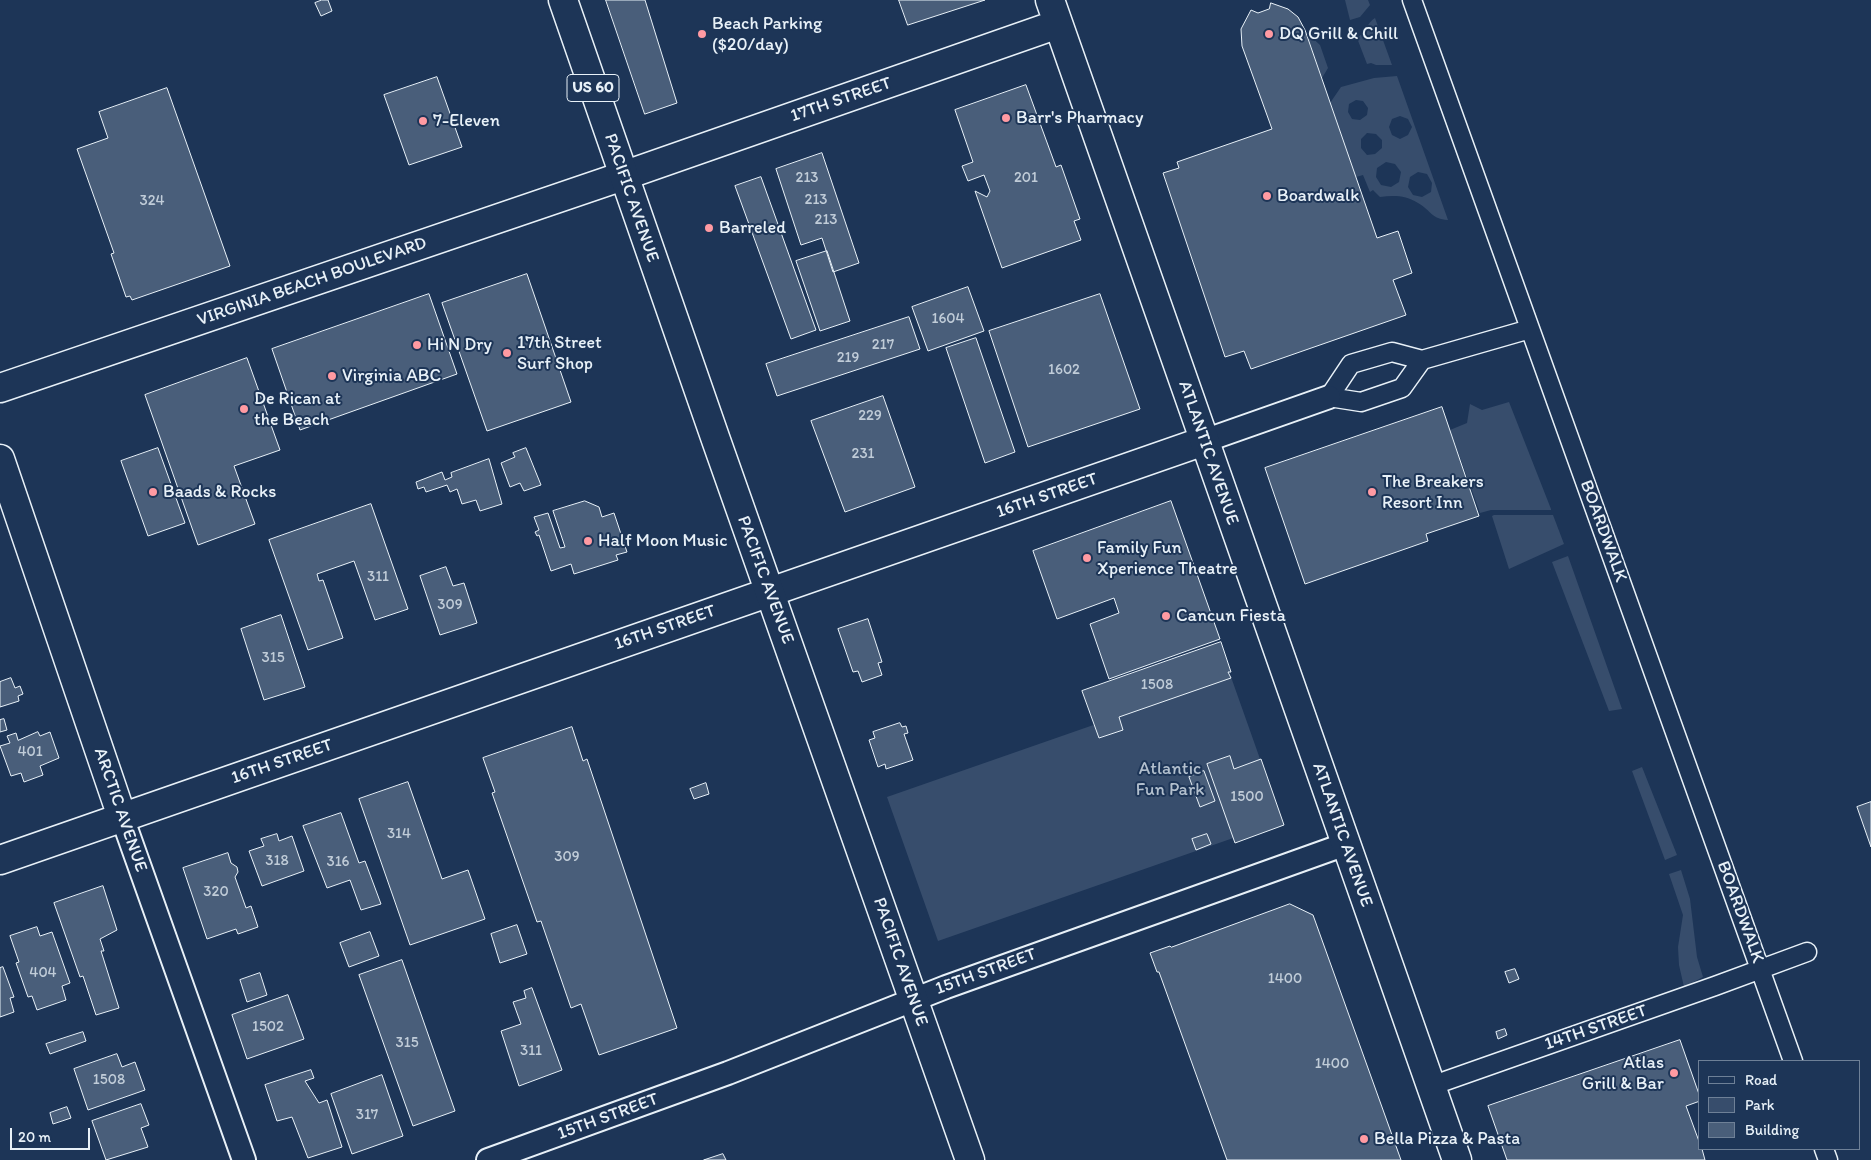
<!DOCTYPE html>
<style>
body{margin:0}
#map{position:relative;width:1871px;height:1160px;overflow:hidden;background:#1d3557;font-family:Itim,sans-serif}
canvas{display:block}
.legend{position:absolute;left:1698px;top:1060px;width:162px;height:90px;box-sizing:border-box;background:#1d3557;border:1px solid #6e8097;margin:0;padding:6px 9px;list-style:none;font-size:15px;color:#e8f1f8}
.legend li{display:flex;align-items:center;gap:10px;height:25px}
.legend b{width:25px;border:1px solid #6e8097}
.scale{position:absolute;left:10px;top:1128px;width:80px;height:22px;box-sizing:border-box;border:2px solid #e8f1f8;border-top:0;padding-left:6px;font-size:15px;line-height:18px;white-space:nowrap;color:#e8f1f8;-webkit-text-stroke:4px #1d3557;paint-order:stroke}
</style>
<div id="map">
<canvas width="1871" height="1160"></canvas>
<ul class="legend">
<li><b style="height:6px;background:#1d3557"></b>Road</li>
<li><b style="height:14px;background:#374d6c"></b>Park</li>
<li><b style="height:14px;background:#495e7a"></b>Building</li>
</ul>
<div class="scale">20 m</div>
</div>
<script>
const ctx = document.querySelector('canvas').getContext('2d');
ctx.lineJoin = 'round';
function fill(path, color) { ctx.fillStyle = color; ctx.fill(path, 'evenodd'); }
function stroke(path, color, width, dash) { ctx.strokeStyle = color; ctx.lineWidth = width; ctx.lineCap = dash ? 'butt' : 'round'; ctx.setLineDash(dash || []); ctx.stroke(path); }
function drawText(font, color, halo, rows, align = 'center') {
  ctx.font = font + ' Itim,sans-serif'; ctx.lineWidth = 4; ctx.setLineDash([]); ctx.textBaseline = 'middle'; ctx.strokeStyle = halo; ctx.fillStyle = color; for (const [text, x, y, turn = 0] of rows) {
    ctx.save(); ctx.translate(x, y); ctx.rotate((+turn || 0) * Math.PI / 180); ctx.textAlign = isNaN(turn) ? turn : align; if (halo) ctx.strokeText(text, 0, 0); ctx.fillText(text, 0, 0); ctx.restore();
  }
}
fill(new Path2D(`
 M1345 0H1368L1370 5 1360 17 1350 20Z
 M1375 18 1392 65H1376L1371 63 1367 64 1357 38C1365 33 1367 23 1375 18Z
 M1306 32 1320 45 1328 68 1322 78Z
 M1397 76 1448 220C1431 219 1432 211 1418 203 1406 195 1393 195 1380 197L1373 190 1370 192 1363 175 1356 177 1330 103 1341 87 1374 78ZM1356 100 1363 101 1368 108 1367 115 1360 120 1352 119 1348 112 1349 104ZM1400 116 1408 119 1412 127 1408 135 1400 139 1392 135 1389 127 1392 119ZM1367 133 1376 134 1382 140V148L1375 154 1367 155 1361 148V139ZM1386 162 1395 164 1401 172 1399 182 1391 187 1381 185 1376 177 1377 168ZM1418 172 1427 174 1432 183 1431 192 1422 197 1413 195 1408 187 1410 177Z
 M1509 402 1551 509V510H1491L1480 513 1450 430 1467 423 1470 404 1482 410Z
 M1494 515H1553L1564 544 1509 569 1492 516Z
 M1568 556 1622 709 1609 711 1552 562Z
 M1231 677 1282 821 938 941 887 797Z
 M1642 767 1677 855 1665 860 1632 771Z
 M1681 870 1690 899 1697 957 1703 977 1684 987 1679 965 1678 947 1683 915 1669 874Z`), '#374d6c');
const building = new Path2D(`
 M322 0H328L332 11 321 16 315 3Z
 M606 0H645L677 103 645 114Z
 M899 0H985L908 25Z
 M1271 3 1288 9 1298 17 1305 30 1377 238 1398 231 1412 273 1393 280 1406 315 1251 369 1244 351 1225 357 1163 173 1179 168 1177 162 1272 129 1242 46 1241 29 1251 10 1258 13 1269 9Z
 M437 77 462 147 409 165 384 95Z
 M1026 85 1056 167 1061 165 1080 219 1074 221 1081 240 1002 268 975 191 987 197 990 191 984 175 968 181 962 166 973 162 955 110Z
 M167 88 230 266 132 300 130 296 126 297 111 254 114 253 77 149 108 138 99 112Z
 M822 153 859 263 833 272 822 238 801 245 776 169Z
 M761 177 816 330 791 339 735 186Z
 M827 251 850 321 820 331 796 261Z
 M527 274 571 402 487 431 442 303Z
 M968 287 984 331 928 351 912 307Z
 M429 294 457 374 300 430 272 349Z
 M1100 294 1140 409 1028 447 989 331Z
 M909 317 920 349 777 396 766 364Z
 M976 338 1015 452 985 463 946 348Z
 M247 358 280 450 234 466 255 524 198 545 145 395Z
 M883 396 915 487 845 512 811 421Z
 M1442 407 1479 516 1426 534 1428 541 1305 584 1265 468Z
 M158 448 185 523 148 536 121 461Z
 M526 448 541 485 524 491 520 483 510 487 501 463 515 457 513 453Z
 M489 459 502 504 480 511 476 500 462 504 457 489 450 492 447 485 426 492 424 487 418 489 416 482 442 472 445 480 452 477 451 473Z
 M585 501 599 507 602 517 614 513 627 552 616 555 618 560 574 574 571 564 551 571 539 535 537 536 535 532 539 530 534 517 548 513 560 548 565 547 553 511Z
 M1171 501 1220 639 1109 679 1090 624 1119 613 1114 598 1057 619 1033 551Z
 M371 504 408 609 375 620 354 561 317 574 319 581 323 580 343 638 308 650 269 540Z
 M446 567 453 586 464 583 477 623 440 635 420 576Z
 M281 615 305 687 264 700 241 629Z
 M868 619 882 662 878 663 882 675 862 682 858 671 853 672 838 629Z
 M1221 642 1231 672H1228L1231 678 1119 717 1123 730 1099 738 1082 691Z
 M11 678 15 688 20 686 23 694 18 696 19 701 0 707V682Z
 M4 719 7 730 0 732V720Z
 M900 723 902 727 906 726 908 733 904 734 913 760 886 769 885 764 878 767 869 740 875 738 873 732Z
 M572 727 583 761 587 759 677 1028 599 1055 581 1004 571 1008 541 921 537 922 492 793 495 792 483 758Z
 M38 732 40 736 50 732 59 758 40 766 43 775 24 782 21 773 11 776 0 746 10 743 7 736 16 733 18 740Z
 M1230 756 1234 769 1261 759 1284 825 1235 843 1207 764Z
 M1204 771 1215 801 1200 807 1189 777Z
 M408 782 442 879 468 870 485 919 410 945 359 799Z
 M706 783 709 794 694 799 690 789Z
 M1871 802V847L1857 807Z
 M341 813 359 863 365 861 381 904 361 910 350 880 327 888 303 826Z
 M277 834 279 841 292 836 304 871 262 886 249 851 264 846 261 839Z
 M1207 834 1211 844 1196 850 1192 839Z
 M228 853 231 863 237 867 238 872 235 877 246 908 251 906 258 927 238 934 236 929 207 939 183 868Z
 M103 886 117 930 100 939 104 951H101L119 1008 96 1015 83 976 80 977 54 903Z
 M1290 904 1313 915 1401 1160H1227L1159 972H1157L1150 953 1170 946 1171 947Z
 M517 925 527 954 500 963 491 934Z
 M37 927 40 936 52 932 70 983 62 986 66 1000 37 1010 32 996 28 997 16 963 19 962 10 936Z
 M370 932 379 956 349 967 340 943Z
 M402 960 455 1111 413 1126 359 975Z
 M3 967 14 997 10 998 14 1012 0 1017V968Z
 M1515 969 1519 979 1509 983 1505 972Z
 M260 973 267 995 247 1002 240 980Z
 M532 988 562 1070 519 1086 501 1031 521 1024 513 1002 526 998 524 991Z
 M288 995 304 1039 247 1059 232 1015Z
 M1505 1029 1507 1035 1498 1039 1496 1032Z
 M83 1032 86 1041 50 1054 46 1044Z
 M1680 1040 1700 1097V1101L1686 1106 1700 1144V1149H1702L1705 1160H1507L1488 1106Z
 M117 1054 122 1067 135 1062 145 1090 88 1110 74 1069Z
 M311 1070 314 1078 305 1081 319 1103 327 1100 342 1147 308 1158 292 1117 277 1121 265 1085Z
 M382 1075 403 1136 352 1154 331 1094Z
 M141 1104 149 1125 141 1128 148 1147 106 1160 92 1121Z
 M67 1107 71 1118 53 1124 50 1113Z
 M723 1154 726 1160H704Z`);
fill(building, '#495e7a');
stroke(building, '#e8f1f8', 1);
const pedestrian = new Path2D(`
 M1412 0 1793 1061
 M1422 360 1402 388 1361 402 1329 397 1351 364 1392 352 1422 360 1530 329
 M1431 1086 1715 986 1807 952
 M1824 1149 1828 1160`);
const minor = new Path2D(`
 M1204 441 1329 397
 M122 817 244 1160
 M488 1160 728 1073 946 987 1346 844`);
const tertiary = new Path2D(`
 M0 459 122 817
 M0 860 1204 441`);
const secondary = new Path2D(`
 M1050 0 1457 1160
 M623 176 1058 24`);
const primary = new Path2D(`
 M0 388 623 176`);
const trunk = new Path2D(`
 M563 0 716 440 970 1160`);
stroke(pedestrian, '#e8f1f8', 21);
stroke(minor, '#e8f1f8', 26);
stroke(tertiary, '#e8f1f8', 31);
stroke(secondary, '#e8f1f8', 31);
stroke(primary, '#e8f1f8', 31);
stroke(trunk, '#e8f1f8', 31);
stroke(pedestrian, '#1d3557', 18);
stroke(minor, '#1d3557', 22);
stroke(tertiary, '#1d3557', 28);
stroke(secondary, '#1d3557', 28);
stroke(primary, '#1d3557', 28);
stroke(trunk, '#1d3557', 28);
for (const [x, y, r, color] of [
 [702,34,5,"#ff9aa2"],
 [1269,34,5,"#ff9aa2"],
 [1006,118,5,"#ff9aa2"],
 [423,121,5,"#ff9aa2"],
 [1267,196,5,"#ff9aa2"],
 [709,228,5,"#ff9aa2"],
 [417,345,5,"#ff9aa2"],
 [507,353,5,"#ff9aa2"],
 [332,376,5,"#ff9aa2"],
 [244,409,5,"#ff9aa2"],
 [153,492,5,"#ff9aa2"],
 [1372,492,5,"#ff9aa2"],
 [588,541,5,"#ff9aa2"],
 [1087,558,5,"#ff9aa2"],
 [1166,616,5,"#ff9aa2"],
 [1674,1073,5,"#ff9aa2"],
 [1364,1139,5,"#ff9aa2"]
]) { const dot = new Path2D(); dot.arc(x, y, r, 0, 2 * Math.PI); ctx.fillStyle = color; ctx.fill(dot); stroke(dot, '#1d3557', 2); }
drawText('15px', '#c0ccd8', null, [
 ["213",807,178],
 ["201",1026,178],
 ["213",816,200],
 ["324",152,201],
 ["213",826,220],
 ["1604",948,319],
 ["217",883,345],
 ["219",848,358],
 ["1602",1064,370],
 ["229",870,416],
 ["231",863,454],
 ["311",378,577],
 ["309",450,605],
 ["315",273,658],
 ["1508",1157,685],
 ["401",30,752],
 ["1500",1247,797],
 ["314",399,834],
 ["309",567,857],
 ["318",277,861],
 ["316",338,862],
 ["320",216,892],
 ["404",43,973],
 ["1400",1285,979],
 ["1502",268,1027],
 ["315",407,1043],
 ["311",531,1051],
 ["1400",1332,1064],
 ["1508",109,1080],
 ["317",367,1115]
]);
for (const [x, y, w] of [
 [593,88,52]
]) { const box = new Path2D(); box.roundRect(x - w / 2, y - 13.5, w, 27, 4); ctx.fillStyle = '#1d3557'; ctx.fill(box); stroke(box, '#e8f1f8', 1); }
drawText('bold 16px', '#e8f1f8', null, [
 ["US 60",593,88]
]);
drawText('18px', '#e8f1f8', '#1d3557', [
 ["Beach Parking",712,24],
 ["($20/day)",712,45],
 ["DQ Grill & Chill",1279,34],
 ["Barr's Pharmacy",1016,118],
 ["7-Eleven",433,121],
 ["Boardwalk",1277,196],
 ["Barreled",719,228],
 ["17th Street",517,343],
 ["Surf Shop",517,364],
 ["Hi N Dry",427,345],
 ["Virginia ABC",342,376],
 ["De Rican at",254,399],
 ["the Beach",254,420],
 ["The Breakers",1382,482],
 ["Resort Inn",1382,503],
 ["Baads & Rocks",163,492],
 ["Half Moon Music",598,541],
 ["Family Fun",1097,548],
 ["Xperience Theatre",1097,569],
 ["Cancun Fiesta",1176,616],
 ["Atlas",1664,1063,"right"],
 ["Grill & Bar",1664,1084,"right"],
 ["Bella Pizza & Pasta",1374,1139]
], 'left');
drawText('18px', '#e8f1f8', '#1d3557', [
 ["17TH STREET",841,100,-19],
 ["PACIFIC AVENUE",631,198,71],
 ["VIRGINIA BEACH BOULEVARD",312,282,-19],
 ["ATLANTIC AVENUE",1208,453,71],
 ["16TH STREET",1047,496,-19],
 ["BOARDWALK",1603,531,70],
 ["PACIFIC AVENUE",765,580,70],
 ["16TH STREET",665,628,-19],
 ["16TH STREET",282,762,-19],
 ["ARCTIC AVENUE",120,810,71],
 ["ATLANTIC AVENUE",1342,835,71],
 ["BOARDWALK",1740,912,70],
 ["PACIFIC AVENUE",900,962,71],
 ["15TH STREET",986,972,-20],
 ["14TH STREET",1596,1028,-19],
 ["15TH STREET",608,1117,-20]
]);
drawText('18px', '#b3c0ce', '#1d3557', [
 ["Atlantic",1170,769],
 ["Fun Park",1170,790]
]);
</script>
